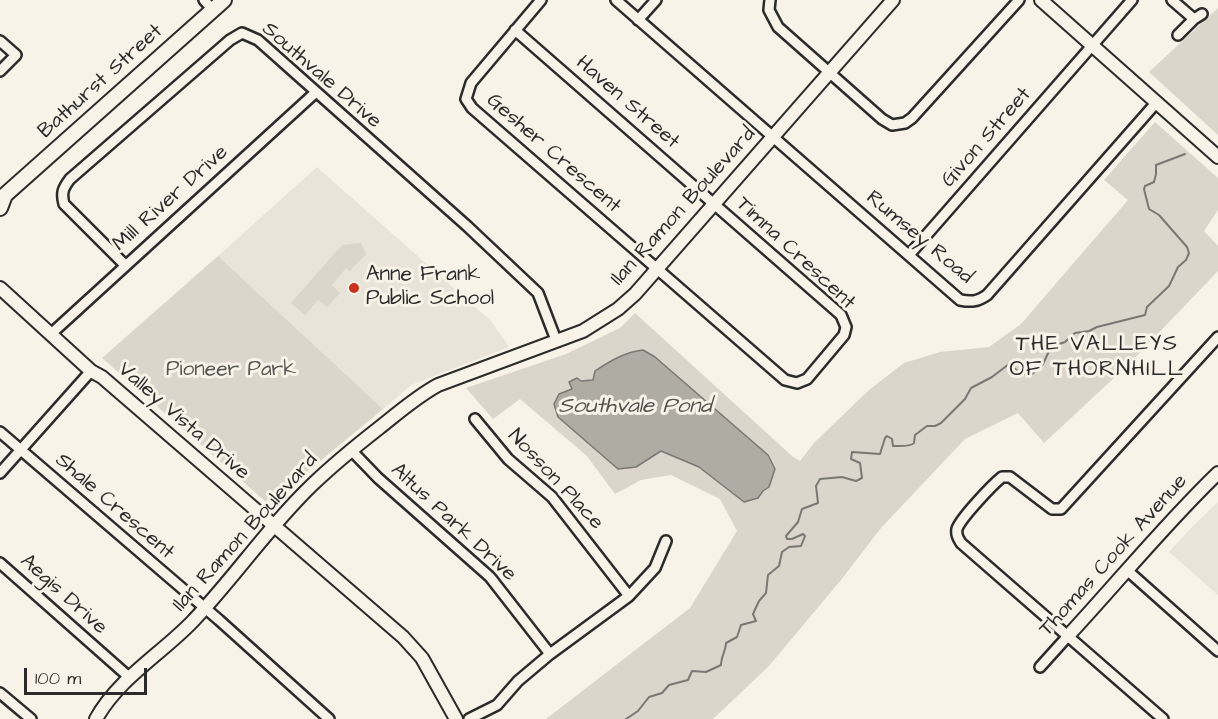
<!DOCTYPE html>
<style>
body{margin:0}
#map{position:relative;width:1218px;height:719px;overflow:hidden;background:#f7f3e8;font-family:"Architects Daughter",sans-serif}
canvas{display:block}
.scale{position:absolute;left:24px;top:668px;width:123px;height:27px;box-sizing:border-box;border:3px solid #2b2b2b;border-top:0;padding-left:8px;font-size:18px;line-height:21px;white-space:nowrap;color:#2b2b2b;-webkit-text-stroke:4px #f7f3e8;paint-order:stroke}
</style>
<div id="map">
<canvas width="1218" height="719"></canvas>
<div class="scale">100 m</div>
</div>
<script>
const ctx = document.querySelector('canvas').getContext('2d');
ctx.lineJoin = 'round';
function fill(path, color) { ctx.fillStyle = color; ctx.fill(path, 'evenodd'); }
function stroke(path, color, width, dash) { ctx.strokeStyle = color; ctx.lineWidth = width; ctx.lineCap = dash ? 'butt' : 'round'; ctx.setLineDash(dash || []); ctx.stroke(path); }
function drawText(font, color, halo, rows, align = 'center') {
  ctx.font = font + ' "Architects Daughter",sans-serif'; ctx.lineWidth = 6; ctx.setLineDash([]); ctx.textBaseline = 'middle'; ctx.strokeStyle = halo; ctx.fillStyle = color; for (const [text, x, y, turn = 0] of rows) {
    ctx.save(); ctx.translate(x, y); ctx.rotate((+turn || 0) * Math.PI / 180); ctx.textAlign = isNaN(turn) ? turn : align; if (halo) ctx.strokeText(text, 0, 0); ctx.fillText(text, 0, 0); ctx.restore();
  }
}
fill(new Path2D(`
 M317 167 491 321 509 347 411 385 383 409 218 256Z
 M1218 502V595L1169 552 1193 526Z`), '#e8e4da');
fill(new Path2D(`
 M1218 8V135L1149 72Z
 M1155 122 1218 178V210L1204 231 1218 246V271L1129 364 1044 443 1018 413 965 439 881 528 841 580 768 667 713 719H546L690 608 737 531 720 499 671 475 641 480 615 494 587 456 520 399 493 419 466 388 566 354 620 328 635 313 792 456 800 461 814 443 869 390 904 363 940 352 989 347 1021 324 1128 200 1104 180Z
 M361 243 366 254 350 271 346 268 332 285 340 293 327 307 318 300 305 315 291 303 342 245Z
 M218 256 383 409 301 477 274 509 102 358Z`), '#dad6cc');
const water = new Path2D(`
 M643 350 655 357 768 455 775 469 769 487 763 491 758 498 744 502 699 467 661 451 636 467 618 469 558 417 554 404 559 394 572 389 569 382 577 378 581 381 593 380 595 371C610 361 625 352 643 350Z`);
fill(water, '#afaca4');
stroke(water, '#7a7874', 1.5);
stroke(new Path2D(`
 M787 539 786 536 798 522 802 509 818 503 816 486 820 479 842 477 856 481 862 478 860 463 851 459 852 452 880 454 885 438 887 436 892 439 893 446C898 446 911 447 914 443L915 435 927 426H935L941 423 965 399 971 388 992 377 1009 364 1020 373 1030 376 1043 364 1049 351 1056 345 1065 342 1075 333 1089 331 1097 327 1145 315 1147 307 1169 286 1178 267 1186 260 1189 253 1187 247 1159 215 1149 209 1144 189 1145 186 1154 182 1156 174V165L1185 154
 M626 719 638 711 649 697 662 693 669 685 688 680 692 671 706 672 721 665C721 657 726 650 726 643L737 637 741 625 756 621 753 614 759 601 766 593 768 575 779 566 782 552 789 547 801 546 805 536 803 534 792 539H787`), '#7a7874', 2);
const minor = new Path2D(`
 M204 0 213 10
 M616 0 960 300C971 302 977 302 987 295L1156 103
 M770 0 769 10 778 27 882 119 892 125 905 123 912 118 1019 0
 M1172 0 1194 19
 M638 20 656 0
 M515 30 841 315 846 327 844 335 807 379 797 383 785 380 472 108 466 99 471 83 541 0
 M1178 35 1194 19 1202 14
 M0 41 16 55 0 71
 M909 255 1132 0
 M125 265 64 204C61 193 63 188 70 179L230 40 242 33 258 40 467 226 538 293 556 340
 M52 333 315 93
 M475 419 508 459 552 497 629 596
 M0 432 219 620 329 719
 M351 450 378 478 490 577 550 654
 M0 473 91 371
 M0 563 129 677
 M1128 571 1218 651
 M1040 667 1067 637
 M0 693 31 719
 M469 719 497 705 518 681 550 654 629 596 655 568 666 541
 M1163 719 961 543C958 538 956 535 957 529 960 519 992 485 1002 477H1010L1052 509H1061L1218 337`);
const tertiary = new Path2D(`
 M1041 0 1218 157
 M0 288 91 371 102 377 403 637 422 658 456 719
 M1067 637C1118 582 1165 524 1218 473
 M96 719C118 679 161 654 192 622 234 578 269 526 313 484 334 464 356 446 379 428 398 413 416 397 438 385L583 331 618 309 635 294 893 0`);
const secondary = new Path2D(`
 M0 208 5 195 224 0`);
stroke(minor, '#2b2b2b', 14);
stroke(tertiary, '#2b2b2b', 16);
stroke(secondary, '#2b2b2b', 18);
stroke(minor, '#f7f3e8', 9);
stroke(tertiary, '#f7f3e8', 12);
stroke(secondary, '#f7f3e8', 14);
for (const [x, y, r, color] of [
 [354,288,6,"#c8321e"]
]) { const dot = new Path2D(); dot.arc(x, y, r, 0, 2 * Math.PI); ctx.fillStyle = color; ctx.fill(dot); stroke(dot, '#f7f3e8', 2); }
drawText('21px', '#2b2b2b', '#f7f3e8', [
 ["Southvale Drive",321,76,41],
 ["Bathurst Street",101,82,-42],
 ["Haven Street",627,103,41],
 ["Givon Street",987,138,-49],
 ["Gesher Crescent",553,154,41],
 ["Mill River Drive",171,199,-42],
 ["Ilan Ramon Boulevard",684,207,-48],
 ["Rumsey Road",919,238,40],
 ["Timna Crescent",795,254,43],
 ["Valley Vista Drive",183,422,41],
 ["Nosson Place",555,480,47],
 ["Shale Crescent",114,507,41],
 ["Altus Park Drive",453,523,43],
 ["Ilan Ramon Boulevard",246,533,-48],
 ["Thomas Cook Avenue",1114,556,-48],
 ["Aegis Drive",63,595,42]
]);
drawText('21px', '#2b2b2b', '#f7f3e8', [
 ["Anne Frank",366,276],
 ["Public School",366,300]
], 'left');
drawText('21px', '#575653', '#f7f3e8', [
 ["Pioneer Park",231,371]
]);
ctx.letterSpacing = '1.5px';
drawText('22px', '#2b2b2b', '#f7f3e8', [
 ["THE VALLEYS",1097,345],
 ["OF THORNHILL",1097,370]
]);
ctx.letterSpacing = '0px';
drawText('italic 22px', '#53524f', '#f7f3e8', [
 ["Southvale Pond",635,407]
]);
</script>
